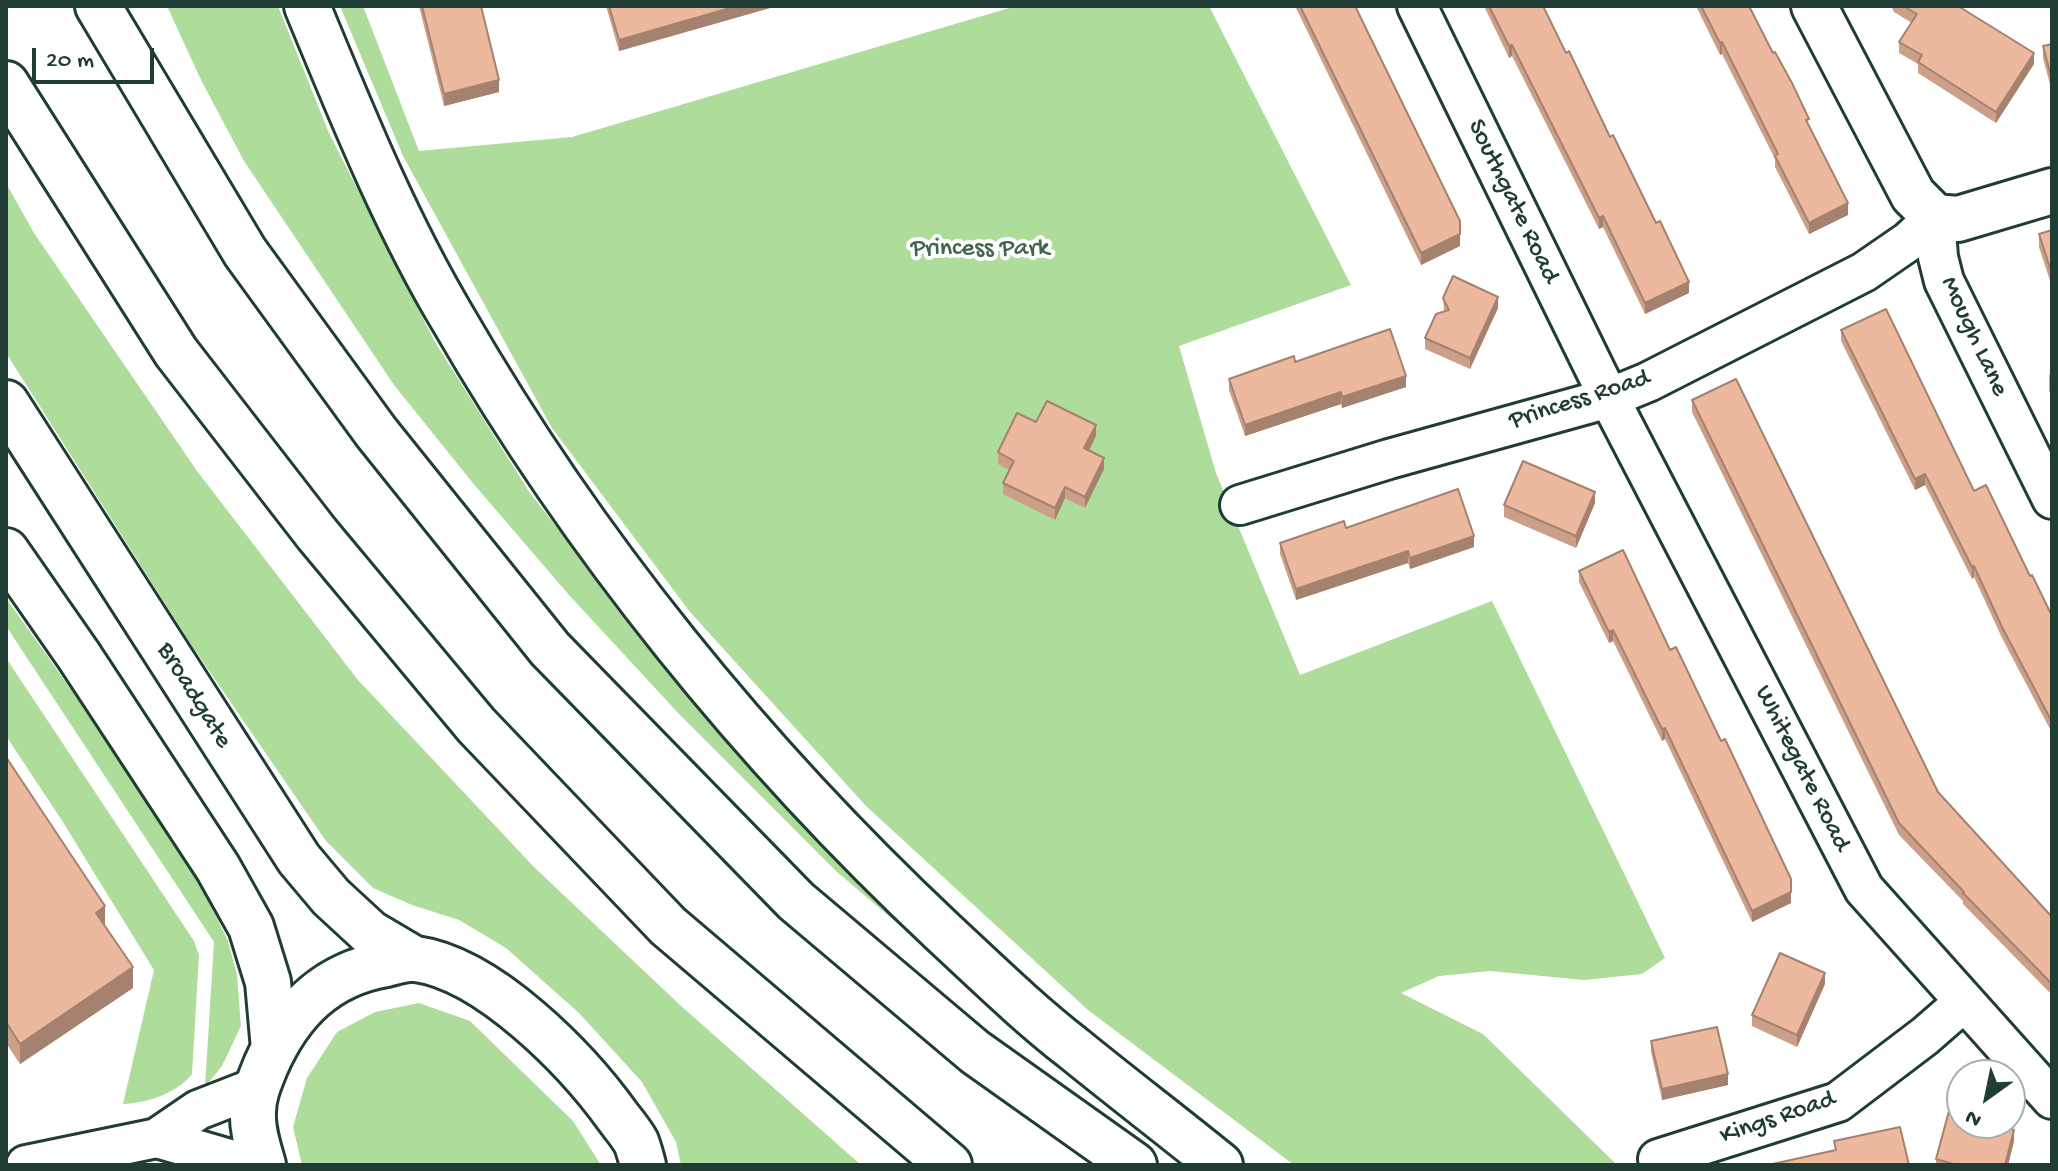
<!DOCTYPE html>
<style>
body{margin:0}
#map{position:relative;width:2058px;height:1171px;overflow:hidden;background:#fff;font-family:"Gochi Hand",sans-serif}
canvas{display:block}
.frame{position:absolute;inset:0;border:8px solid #1f3d34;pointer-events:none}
.north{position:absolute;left:1946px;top:1059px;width:80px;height:80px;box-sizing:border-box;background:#fff;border:2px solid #a5b1ae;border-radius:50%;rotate:213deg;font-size:22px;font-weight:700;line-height:32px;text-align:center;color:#1f3d34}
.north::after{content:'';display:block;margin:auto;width:28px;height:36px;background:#1f3d34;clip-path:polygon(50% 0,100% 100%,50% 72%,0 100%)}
.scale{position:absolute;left:32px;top:48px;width:122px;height:36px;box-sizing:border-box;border:4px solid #1f3d34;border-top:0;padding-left:10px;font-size:24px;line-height:28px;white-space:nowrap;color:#1f3d34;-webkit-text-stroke:6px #fff;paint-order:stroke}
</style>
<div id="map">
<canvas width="2058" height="1171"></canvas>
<div class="frame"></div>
<div class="north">N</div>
<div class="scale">20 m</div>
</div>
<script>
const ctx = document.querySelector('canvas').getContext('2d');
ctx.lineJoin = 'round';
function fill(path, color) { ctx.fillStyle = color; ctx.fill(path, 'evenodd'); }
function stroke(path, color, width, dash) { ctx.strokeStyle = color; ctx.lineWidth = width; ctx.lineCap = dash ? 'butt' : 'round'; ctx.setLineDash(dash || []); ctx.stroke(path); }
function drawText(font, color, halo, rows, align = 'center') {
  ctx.font = font + ' "Gochi Hand",sans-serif'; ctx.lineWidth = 8; ctx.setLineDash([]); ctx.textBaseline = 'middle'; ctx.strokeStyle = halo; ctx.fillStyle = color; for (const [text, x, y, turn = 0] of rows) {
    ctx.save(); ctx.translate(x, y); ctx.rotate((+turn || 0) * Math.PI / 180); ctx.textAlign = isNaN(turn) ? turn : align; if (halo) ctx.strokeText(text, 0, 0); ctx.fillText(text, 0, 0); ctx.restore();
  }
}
fill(new Path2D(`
 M167 6H278L329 133 435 342 530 493 641 635 796 813 925 947 836 871 680 715 569 595 472 482 394 385 244 161 201 80Z
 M340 6H363L419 151 572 137 1016 6H1209L1351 285 1179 346 1216 473 1300 675 1492 601 1665 958 1642 974 1584 980 1490 971 1439 976 1401 993 1483 1034 1617 1165H1294L1088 1010 866 806 690 612 552 428 403 156Z
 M6 183 34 233 197 471 358 680 534 867 680 1005 861 1165H681L676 1142 642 1082 579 1013 506 948 459 920 412 905 373 888 326 841 192 646 6 353Z
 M6 598 85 709 205 893 228 941 237 975 241 1026 222 1066 205 1087 214 942 6 626Z
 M6 658 194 941 199 955 192 1074C177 1093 148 1103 123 1104L154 970 61 819 6 736Z
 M419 1003 470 1021 573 1121 601 1165H302L293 1127 307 1078 337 1032 375 1012Z`), '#aedc9b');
const street = new Path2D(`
 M1417 6 1609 398 1864 889 2052 1099
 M1935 217 1938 257 1944 281 2052 499
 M1240 505 1389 459 1609 398 1648 382 1864 272 1909 241 1935 217
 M157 1138 250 1165
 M1658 1159 1838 1102 1925 1036 1964 1002
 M26 1165 157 1138 198 1110 257 1087`);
const secondary = new Path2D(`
 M1814 6 1913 195 1935 217 1958 219 2052 191`);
const primary = new Path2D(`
 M6 403 299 859 331 897 370 933 414 959
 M6 551 79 656 218 868 251 927 268 982 274 1049
 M263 1165C258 1147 252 1130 253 1112 253 1095 260 1080 266 1065 290 1011 326 974 386 964 395 962 406 958 416 959 489 969 577 1060 618 1117 624 1125 631 1133 636 1142 639 1149 641 1158 643 1165`);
const highway = new Path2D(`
 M98 6 245 252 376 432 550 649 796 901 975 1052 1134 1165
 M307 6C351 112 394 220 453 319 584 546 753 754 944 933 986 972 1028 1013 1073 1048 1122 1088 1172 1126 1220 1165
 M6 84 176 352 317 534 476 725 668 926 949 1165`);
stroke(street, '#1f3d34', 44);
stroke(secondary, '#1f3d34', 50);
stroke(primary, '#1f3d34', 50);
stroke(highway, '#1f3d34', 50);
stroke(street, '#fff', 38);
stroke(secondary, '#fff', 44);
stroke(primary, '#fff', 44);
stroke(highway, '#fff', 44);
fill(new Path2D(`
 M419 6H481L499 92 444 106Z
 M606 6H777L619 51Z
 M1295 6H1355L1460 246 1421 265Z
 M1484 6H1543L1566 53 1610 137 1689 293 1645 314 1603 227 1599 229 1512 56 1509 58Z
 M1696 6H1749L1809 127 1848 215 1809 234 1775 167V159L1722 54 1720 55Z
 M1891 6H1958L2034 64 1996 123 1918 73V64L1899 53V42L1912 23 1894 12Z
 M2052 44V92L2043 58V46Z
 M2052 230V287L2039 247V234Z
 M1443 298 1498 308 1470 369 1425 349V338L1444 311Z
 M1841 330 1974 491 2030 576 2052 616V733L2002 638 1974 577 1972 579 1925 485 1915 490 1841 341Z
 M1295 362 1406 387 1342 408 1341 404 1245 436 1229 390V379Z
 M2052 373V396L2049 391V375Z
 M1692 400 1938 792 2052 917V995L1963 904V901L1899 835 1692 412Z
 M1036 422 1096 436 1089 451 1104 469 1085 508 1065 498 1055 520 1003 494V483L1009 470 998 464V452Z
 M1595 503 1576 548 1504 517V505Z
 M1346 528 1474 547 1410 569 1408 563 1296 600 1280 554V543Z
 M1579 571 1791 903 1752 922 1665 739 1662 741 1613 641 1609 643 1579 582Z
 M6 757 105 927 133 988 20 1064 6 1043Z
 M1825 984 1797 1047 1752 1026V1015Z
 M1651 1041 1728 1085 1662 1100 1651 1052Z
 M2014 1141 2008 1165H1936V1159Z`), '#cb9f88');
fill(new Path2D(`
 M737 6H777L619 51V40Z
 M1722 42V54L1720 55V43Z
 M1512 45V56L1509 58V46Z
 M2034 53V64L1996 123V112Z
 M499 80V92L444 106V94Z
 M1848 203V215L1809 234V223Z
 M1603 216V227L1599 229V218Z
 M1460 234V246L1421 265V253Z
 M1689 282V293L1645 314V303Z
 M1498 297V308L1470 369V358Z
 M1406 376V387L1342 408V397Z
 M1341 392V404L1245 436V425Z
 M1096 425V436L1084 460V448Z
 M1104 458V469L1085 508V497Z
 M1925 474V485L1915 490V479Z
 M1065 487V498L1055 520V508Z
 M1595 492V503L1576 548V536Z
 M1474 536V547L1410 569V558Z
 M1408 551V563L1296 600V589Z
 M1974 566V577L1972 579V567Z
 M1613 630V641L1609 643V632Z
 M1665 728V739L1662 741V729Z
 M1791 892V903L1752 922V911Z
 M105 906V927L96 913Z
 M133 967V988L20 1064V1044Z
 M1825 973V984L1797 1047V1035Z
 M1728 1074V1085L1662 1100V1089Z
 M2014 1130V1141L2008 1165H2005Z`), '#a5826f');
const building = new Path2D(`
 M422 6H481L499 80 444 94Z
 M609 6H737L619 40Z
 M1300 6H1355L1460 221V234L1421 253Z
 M1489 6H1543L1566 53 1569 51 1610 137 1613 135 1656 223 1660 221 1689 282 1645 303 1603 216 1599 218 1512 45 1509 46Z
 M1701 6H1749L1773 53 1775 52 1792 83 1809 119 1806 120 1848 203 1809 223 1775 156 1778 154 1722 42 1720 43Z
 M1903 6H1958L2034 53 1996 112 1918 62 1922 55 1899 42 1917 14Z
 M2052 44V80L2043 46Z
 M2052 230V274L2039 234Z
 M1453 276 1498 297 1470 358 1425 338 1436 314 1449 310 1443 298Z
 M1886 309 1974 491 1986 485 2030 576 2032 575 2052 616V722L2002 627 1974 566 1972 567 1925 474 1915 479 1841 330Z
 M1390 329 1406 376 1342 397 1341 392 1245 425 1229 379 1294 356 1295 362Z
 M1736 379 1938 792 2052 917V984L1963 893 1964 892 1899 823 1692 400Z
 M1047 401 1096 425 1084 448 1104 458 1085 497 1065 487 1055 508 1003 483 1014 461 998 452 1017 413 1036 422Z
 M1523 461 1595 492 1576 536 1504 505Z
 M1458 489 1474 536 1410 558 1408 551 1296 589 1280 543 1344 521 1346 528Z
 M1623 550 1670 650 1676 647 1721 741 1725 739 1791 879V892L1752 911 1665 728 1662 729 1613 630 1609 632 1579 571Z
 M6 757 105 906 96 913 133 967 20 1044 6 1022Z
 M1780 953 1825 973 1797 1035 1752 1015Z
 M1717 1027 1728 1074 1662 1089 1651 1041Z
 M1949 1111 1962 1114V1123H1991L2014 1130 2005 1165H1957L1936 1159Z
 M1900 1127 1909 1165H1768L1836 1150 1834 1141Z`);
fill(building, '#ecb99e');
stroke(building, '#a5826f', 2);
drawText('26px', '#1f3d34', '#fff', [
 ["Southgate Road",1512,202,64],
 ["Mough Lane",1973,337,65],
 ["Princess Road",1580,401,-18],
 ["Broadgate",193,696,58],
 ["Whitegate Road",1801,769,63],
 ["Kings Road",1778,1119,-19]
]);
drawText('26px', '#43654e', '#fff', [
 ["Princess Park",980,250]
]);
</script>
